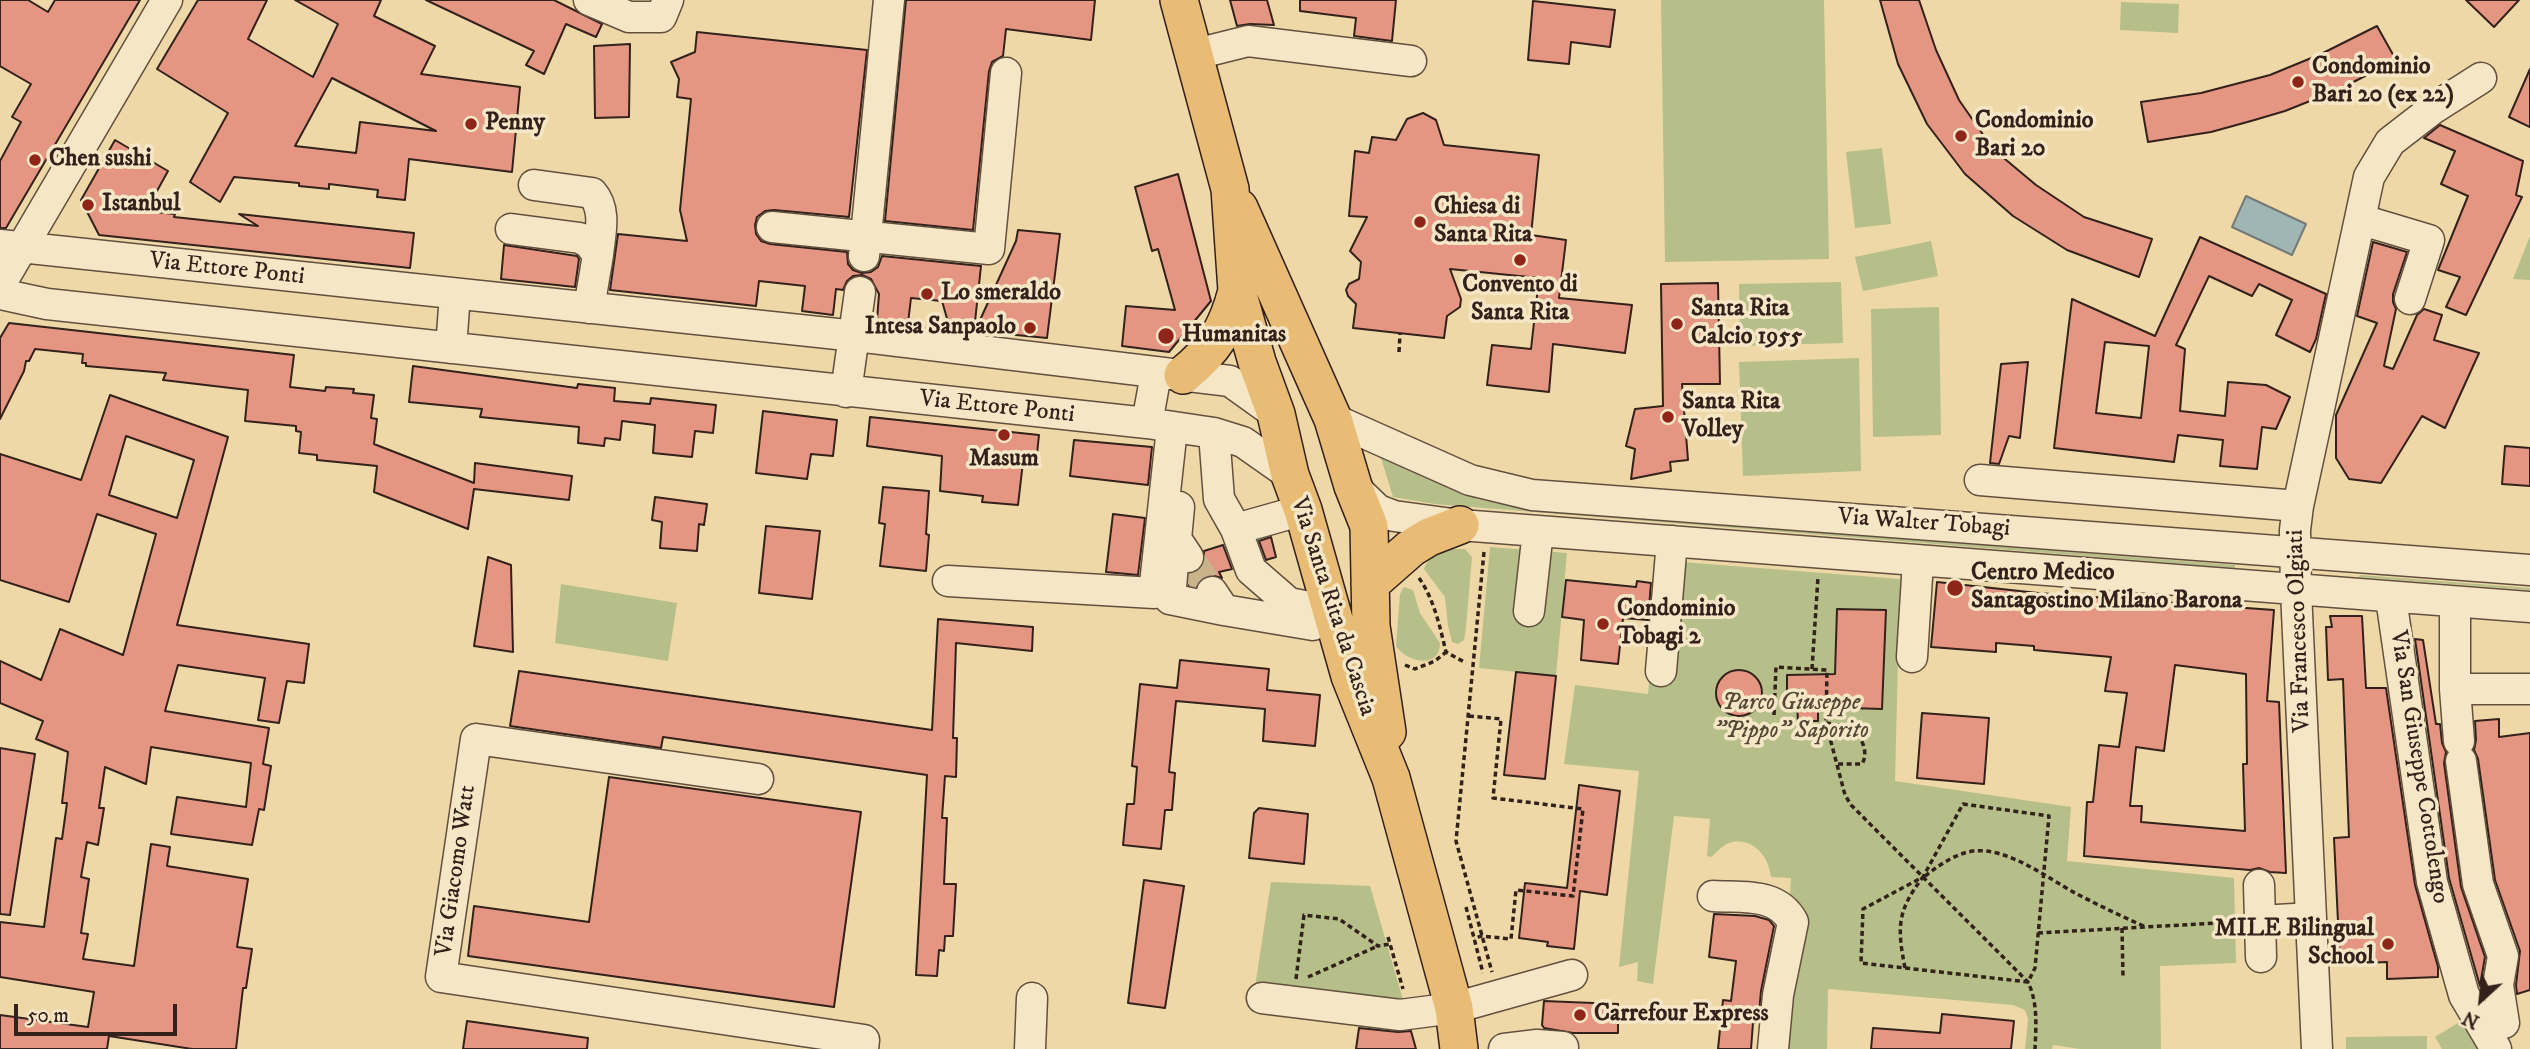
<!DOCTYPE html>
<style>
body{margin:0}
#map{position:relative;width:2530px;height:1049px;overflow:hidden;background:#efd8a7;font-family:"IM FELL DW Pica",serif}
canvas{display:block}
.north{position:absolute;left:2446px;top:965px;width:70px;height:70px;-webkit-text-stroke:5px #f5e6c6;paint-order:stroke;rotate:207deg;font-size:19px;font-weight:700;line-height:28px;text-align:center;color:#33211b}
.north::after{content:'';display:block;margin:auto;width:24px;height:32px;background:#33211b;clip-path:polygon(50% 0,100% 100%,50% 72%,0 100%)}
.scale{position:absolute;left:14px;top:1004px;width:163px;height:32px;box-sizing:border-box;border:4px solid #33211b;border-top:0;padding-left:9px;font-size:21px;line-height:24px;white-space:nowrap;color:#33211b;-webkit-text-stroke:5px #f5e6c6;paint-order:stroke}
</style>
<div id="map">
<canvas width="2530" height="1049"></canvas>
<div class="north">N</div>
<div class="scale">50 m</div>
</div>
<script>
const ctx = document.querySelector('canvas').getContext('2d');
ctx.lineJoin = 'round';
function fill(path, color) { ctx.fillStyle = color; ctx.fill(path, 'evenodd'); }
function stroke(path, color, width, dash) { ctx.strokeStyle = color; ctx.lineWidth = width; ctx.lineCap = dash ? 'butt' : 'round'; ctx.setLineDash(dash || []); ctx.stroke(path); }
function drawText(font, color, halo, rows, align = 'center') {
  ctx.font = font + ' "IM FELL DW Pica",serif'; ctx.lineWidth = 7; ctx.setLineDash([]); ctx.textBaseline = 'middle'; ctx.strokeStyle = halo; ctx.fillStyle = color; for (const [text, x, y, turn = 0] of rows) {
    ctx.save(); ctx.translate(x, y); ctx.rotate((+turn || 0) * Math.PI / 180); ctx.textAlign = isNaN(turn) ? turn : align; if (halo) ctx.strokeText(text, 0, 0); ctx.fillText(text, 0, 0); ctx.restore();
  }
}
fill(new Path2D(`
 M1661 0H1824L1829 259 1665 262Z
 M2121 2 2179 4 2178 33 2120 30Z
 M1882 148 1891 224 1855 228 1846 152Z
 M2530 236V280L2513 279Z
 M1931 241 1938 276 1863 291 1855 257Z
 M1841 282 1843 343 1740 346 1739 284Z
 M1939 307 1941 435 1873 437 1871 309Z
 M1859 358 1861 471 1743 476 1739 362Z
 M1381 458 1477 499 1530 510 2235 565V568L1435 504 1393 497Z
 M1490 547 1567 553 1556 676 1479 668Z
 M1453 549H1465L1472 557 1466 628 1464 640 1458 644 1452 642 1448 626 1445 597 1424 569C1428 556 1442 552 1453 549Z
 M1682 562 1900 579 1895 781 2071 807 2067 861 2234 878 2236 963 2160 966 2161 1049H2080L2053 1045 2052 1049H2025L2028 1019 2025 1010 2013 1005 1828 989 1827 1049H1782L1791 878 1771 877C1769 857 1753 836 1729 843 1723 845 1716 853 1711 857L1707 856 1710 819 1674 816 1653 984 1637 981 1638 962 1619 967 1639 771 1564 764 1575 685 1648 694 1650 673Z
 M2360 575 2530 588V590L2359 577Z
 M561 584 677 603 668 661 555 643Z
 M1404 587 1413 590 1420 613 1440 643C1440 670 1406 662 1396 646L1400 594Z
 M1271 882 1370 886 1404 1003 1255 987Z
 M2461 1021 2478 1049H2442L2435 1037Z
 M2427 1036V1049H2346V1037Z`), '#b6bf89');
const water = new Path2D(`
 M2246 196 2306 224 2292 255 2232 227Z`);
fill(water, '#a0b6b4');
stroke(water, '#747a77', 2);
const building = new Path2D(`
 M0 0H28L48 12 55 0H140L6 228H0V161L21 122 12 117 31 84 0 66Z
 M198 0H267L248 39 313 77 338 24 295 0H381L374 16 435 46 421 74 520 87 512 172 409 159 405 200 377 197 378 190 329 184V189L299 186V183L234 177 220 202 190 182 228 113 157 69ZM332 78 436 131 360 122 356 153 295 146Z
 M426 0H554L602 24 596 37 566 24 544 74 526 65 534 51Z
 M906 0H1095L1091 40 1006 29 1003 56 992 62 989 71 973 230 885 221Z
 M1230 0H1267L1274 25 1250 24 1237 26Z
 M1300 0H1396L1392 41 1354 36 1356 18 1300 11Z
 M1880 0H1919L1936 50 1959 100 1993 149 2036 185 2084 217 2152 239 2139 277 2067 250 2013 216 1965 174 1927 124 1898 64Z
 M2466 0H2519L2494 27Z
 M1533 1 1615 10 1610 47 1571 42 1569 64 1528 60Z
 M2377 26 2396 60 2340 89 2285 111 2251 121 2211 132 2148 142 2141 102 2201 93 2270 75 2321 54Z
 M697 32 867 50 849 217 774 210 765 211 757 217 755 225 756 234 761 241 770 244 847 252 848 264 853 270 862 273 871 272 878 267 882 256 981 266 974 331 962 329 948 322 942 301 911 298 908 323 877 320 879 294 871 279 862 275 853 276 847 281 843 290 836 289 833 315 802 311 805 286 759 281 756 306 610 290 618 234 687 241 680 210 691 99 677 97 679 79 671 62 695 52Z
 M630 44 629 117 595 118 594 46Z
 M2530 69V127L2509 117Z
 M1423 113 1436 120 1444 145 1539 155 1531 235 1566 240 1559 298 1632 305 1625 353 1553 344 1549 392 1487 385 1492 345 1531 349 1539 278 1450 269 1461 299 1460 307 1447 316 1444 338 1353 328 1356 304 1348 296 1346 290 1349 284 1359 279 1361 262 1350 251 1367 217 1349 216 1355 151 1369 153 1372 137 1396 140 1407 119Z
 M2440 125 2523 161 2516 195 2522 197 2466 315 2446 307 2460 277 2438 270 2468 196 2441 184 2455 151 2424 138Z
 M115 140 168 171 146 211 175 214 174 217 258 226 239 214 414 233 410 268 99 235 81 200Z
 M1178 174 1211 301 1169 352 1122 346 1126 306 1175 310 1158 249 1152 251 1135 187Z
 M1018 230 1060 234 1047 338 975 331 1016 241Z
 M2200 237 2326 294 2316 339 2310 352 2276 335 2292 300 2259 284 2252 296 2209 276 2176 345 2185 349 2180 411 2225 416 2228 382 2266 385 2290 397 2276 429 2262 427 2257 469 2220 466 2223 440 2178 435 2174 462 2054 448 2072 299 2155 336ZM2105 342 2149 346 2141 418 2096 413Z
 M2373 242 2407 252 2393 294V302L2396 309 2384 366 2393 369 2417 315 2424 309 2442 315 2434 340 2479 353 2445 428 2422 416 2381 483 2349 479 2336 458V415L2377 323 2357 316Z
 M504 245 577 256 579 259 575 287 501 279Z
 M1718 283 1720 384H1682L1688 460 1670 462 1671 471 1631 479 1635 449 1626 446 1635 409 1663 406 1661 284Z
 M9 323 294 355 290 387 325 391 326 387 354 389 353 393 374 395 371 418 377 419 374 444 474 483 475 463 572 476 569 500 474 489 468 529 374 492 377 466 317 460V455L299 453 301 432 296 431V426L245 421 248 390 163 380 166 373 86 366V363H82L83 354 35 349 29 361H26L24 371 0 419V338Z
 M2028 362 2020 438 2009 436 1999 464 1990 463 2001 364Z
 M413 366 577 388 578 384 615 388 614 401 650 404 651 398 716 405 713 433 695 431 692 457 653 453 655 425 622 421 620 440 605 438 604 446 578 443 579 427 480 417 482 409 409 402Z
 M110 395 228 437 177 625 309 644 304 683 287 681 279 723 258 720 265 678 178 665 165 711 269 728 263 764 271 766 264 810 259 809 252 845 171 834 177 797 246 807 251 763 151 747 146 784 105 767 99 808H104L98 845 87 842 81 877 89 879 81 933 88 934 83 959 134 966 151 844 170 847 167 866 248 879 237 947 252 949 246 988H243L236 1049H192L109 1036 107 1049H0V1015L88 1027 94 992 0 977V922L44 927 56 838 62 839 67 803H62L68 752 36 739 43 721 0 703V661L41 680 60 629 123 655 156 534 97 514 69 602 0 580V454L81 480ZM126 436 194 460 177 518 109 495Z
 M763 411 837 420 833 456 811 454 807 479 756 473Z
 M870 417 1039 435 1036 463 1023 462 1018 505 982 502 983 496 940 491 942 456 867 446Z
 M1074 440 1152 447 1148 485 1070 476Z
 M2505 446 2530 448V486L2502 484Z
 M883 487 929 491 926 534 929 535 926 571 880 566 885 524 879 523Z
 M655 497 707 504 704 525 699 524 697 551 660 548 662 522 652 520Z
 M1113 514 1145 518 1138 575 1106 572Z
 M766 526 820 531 812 599 759 593Z
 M1271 537 1276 557 1266 560 1259 541Z
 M1223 545 1232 569 1219 572 1222 578 1210 575 1202 578 1196 586 1189 585 1190 574 1198 571 1204 564V551Z
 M488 557 511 565 513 652 474 646Z
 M1566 580 1636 587 1637 581 1651 583 1648 620 1623 618 1618 664 1581 660 1584 620 1562 617Z
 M1937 582 2038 593 2274 610 2267 701 2279 702 2286 873 2270 872 2259 868 2250 870 2084 856 2087 802H2093L2099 745 2119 747 2127 693 2105 691 2111 657 2034 650V646L1996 643V652L1931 647ZM2175 665 2246 674 2247 764H2243L2245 831 2141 822 2142 806H2130L2136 747 2164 751Z
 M1837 609 1886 610 1882 709 1818 707V721H1798L1797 705 1787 704V675L1835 674Z
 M2330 616H2362L2366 688H2386L2415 885 2438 967V977L2387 979V962L2340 964 2334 838 2349 837 2343 679 2328 680 2326 627H2332Z
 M938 619 1033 627 1032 651 956 643 953 738H957L956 777 945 776 942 818H947L944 884H956L953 936H945L944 951 939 950 937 976 916 975 927 775 663 737 661 748 510 726 519 671 932 730Z
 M2415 639 2423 640 2436 724H2440L2442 743 2446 752 2444 763 2461 887 2485 957 2480 986 2449 878Z
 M1180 660 1269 669 1267 690 1320 695 1315 746 1263 741 1265 709 1176 701 1169 772 1175 773 1172 810H1165L1161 849 1123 845 1127 804H1134L1137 767 1132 766 1140 684 1177 688Z
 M1716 693a23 23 0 1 1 46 0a23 23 0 1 1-46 0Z
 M1516 672 1556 676 1545 779 1504 775Z
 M1922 713 1989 718 1984 784 1917 778Z
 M2499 719V737L2530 733V990L2517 994 2516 985 2520 951 2495 880 2478 759 2474 750 2476 740 2475 721Z
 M0 748 35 754 10 915 0 914Z
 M609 777 861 812 834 1007 468 956 474 906 589 922Z
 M1579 785 1620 791 1607 895 1580 891 1574 949 1547 946 1548 942 1519 938 1525 883 1567 888Z
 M1259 808 1308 814 1304 864 1249 858 1254 813Z
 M1144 880 1184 886 1165 1008 1128 1003Z
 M1714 914 1755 916 1769 920 1774 926 1761 991 1758 1023H1753L1751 1049H1718L1723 1000 1731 1001 1736 961 1709 957Z
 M1544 1001 1618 1004V1033H1573L1544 1028 1542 1025Z
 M1942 1014 2014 1021 2011 1049H1871L1873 1028 1940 1033Z
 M467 1021 588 1038 587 1049H463Z
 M1359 1028 1398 1032 1411 1031 1416 1049H1356Z`);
fill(building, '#e49683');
stroke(building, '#33211b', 2);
stroke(new Path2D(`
 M1188 557 1212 592`), '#c9b38b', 30, [30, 15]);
const minor = new Path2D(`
 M589 0 629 17H661L668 0
 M1196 54 1248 41 1411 61
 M534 185 592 193C607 210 600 234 598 255
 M2362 220 2429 240 2410 299
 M772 227 989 249 1006 73
 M511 229 580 238 589 243 598 255 589 308
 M0 245 856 336 1230 381 1276 414
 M864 256 889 0
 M0 285 167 0
 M0 294 47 304 1147 423 1214 433 1243 442 1290 475
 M451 348 455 294
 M846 392 860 292
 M1333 419 1470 480 1532 495 2530 570
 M1147 423 1156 374
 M1214 433 1219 499 1236 529 1251 570 1289 603 1330 611
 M1980 480 2298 506
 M1353 486 1378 510 1394 516 1460 525 2530 607
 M1179 507 1176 539 1188 557
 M1236 529 1303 510
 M1173 564 1170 599 1224 610
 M948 581 1154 593 1172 428
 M1212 592 1224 610 1313 625
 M2391 598 2432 882 2464 995 2496 1049
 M2455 602V689L2459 741
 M1529 611 1538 531
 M1912 657 1918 561
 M1661 671 1672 541
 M2455 689H2530
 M2461 761 2478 884 2503 956 2498 985 2504 1023
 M758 779 476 739 441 977 864 1040 863 1049
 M2259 885 2261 957
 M1713 896C1743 898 1777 892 1793 922L1778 995 1773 1049
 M2260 921 2311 918
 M1262 998 1400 1015 1454 1008 1572 975
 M1537 1045 1563 1047V1049
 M1030 1049 1032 998
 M1504 1049 1537 1045V1049
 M2317 1049 2296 591 2295 530 2298 506 2369 177 2390 142 2434 108 2481 78`);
const major = new Path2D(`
 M1179 0 1230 189 1237 291 1257 362 1276 414 1290 475 1303 510 1350 676 1391 778 1454 1008 1459 1049
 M1239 208 1333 419 1353 486 1369 526 1371 626 1387 732
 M1183 375C1214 350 1227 329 1237 291
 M1370 584 1411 548 1429 537 1460 525`);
stroke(minor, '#624f3e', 33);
stroke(major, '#33211b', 40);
stroke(new Path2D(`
 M1399 352 1400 334
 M1484 552 1456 841 1492 972
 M1419 578C1434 599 1440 627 1446 652L1466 663
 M1405 665 1415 669 1435 661 1446 652
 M1812 669 1818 577
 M1774 715 1776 667 1827 670 1826 723 1845 795 1851 805 2028 982C2038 1003 2036 1026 2035 1049
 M1469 716 1501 719 1493 798 1583 809 1573 896 1516 890 1511 939 1482 936 1474 938
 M1826 723C1832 724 1844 725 1850 728 1862 736 1869 752 1862 764H1836
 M1925 876C1940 865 1954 854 1973 851 2008 847 2047 878 2077 894 2100 906 2123 917 2146 927
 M1466 907 1483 973
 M2122 928 2123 977
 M2038 933 2235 922
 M1388 937 1403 989
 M1905 968C1897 927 1897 911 1923 877L1863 909 1861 963 2028 982 2035 968 2049 816 1963 804 1923 877
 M1308 977 1378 946
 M1296 979 1304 915 1339 919 1378 946 1390 944`), '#33211b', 3.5, [5, 3.5]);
stroke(minor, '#f5e6c6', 30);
stroke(major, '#e8bc74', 37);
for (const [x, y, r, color] of [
 [2298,82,7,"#8f2418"],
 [471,124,7,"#8f2418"],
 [1961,136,7,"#8f2418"],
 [35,160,7,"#8f2418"],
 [88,205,7,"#8f2418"],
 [1420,222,7,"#8f2418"],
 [1520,260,7,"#8f2418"],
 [927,294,7,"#8f2418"],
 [1677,324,7,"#8f2418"],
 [1030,328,7,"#8f2418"],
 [1166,336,9,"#8f2418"],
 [1668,417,7,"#8f2418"],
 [1004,435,7,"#8f2418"],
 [1955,588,9,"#8f2418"],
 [1603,624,7,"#8f2418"],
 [2388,944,7,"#8f2418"],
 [1580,1015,7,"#8f2418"]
]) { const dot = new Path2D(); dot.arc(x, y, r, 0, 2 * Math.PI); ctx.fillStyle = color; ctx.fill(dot); stroke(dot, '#f5e6c6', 2.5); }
drawText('bold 24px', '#33211b', '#f5e6c6', [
 ["Condominio",2312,68],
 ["Bari 20 (ex 22)",2312,96],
 ["Condominio",1975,122],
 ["Bari 20",1975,150],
 ["Penny",485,124],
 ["Chen sushi",49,160],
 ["Istanbul",102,205],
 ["Chiesa di",1434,208],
 ["Santa Rita",1434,236],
 ["Convento di",1520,286,"center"],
 ["Santa Rita",1520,314,"center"],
 ["Lo smeraldo",941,294],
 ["Santa Rita",1691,310],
 ["Calcio 1955",1691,338],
 ["Intesa Sanpaolo",1016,328,"right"],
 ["Humanitas",1182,336],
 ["Santa Rita",1682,403],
 ["Volley",1682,431],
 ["Masum",1004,460,"center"],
 ["Centro Medico",1971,574],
 ["Santagostino Milano Barona",1971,602],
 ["Condominio",1617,610],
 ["Tobagi 2",1617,638],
 ["MILE Bilingual",2374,930,"right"],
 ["School",2374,958,"right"],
 ["Carrefour Express",1594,1015]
], 'left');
drawText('24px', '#33211b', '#f5e6c6', [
 ["Via Ettore Ponti",227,270,6],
 ["Via Ettore Ponti",997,408,6],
 ["Via Walter Tobagi",1924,524,4],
 ["Via Santa Rita da Cascia",1332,607,72],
 ["Via Francesco Olgiati",2300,631,-92],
 ["Via San Giuseppe Cottolengo",2418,767,81],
 ["Via Giacomo Watt",457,871,-82]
]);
drawText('italic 24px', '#544836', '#f5e6c6', [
 ["Parco Giuseppe",1791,704],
 ["\"Pippo\" Saporito",1791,732]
]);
</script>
